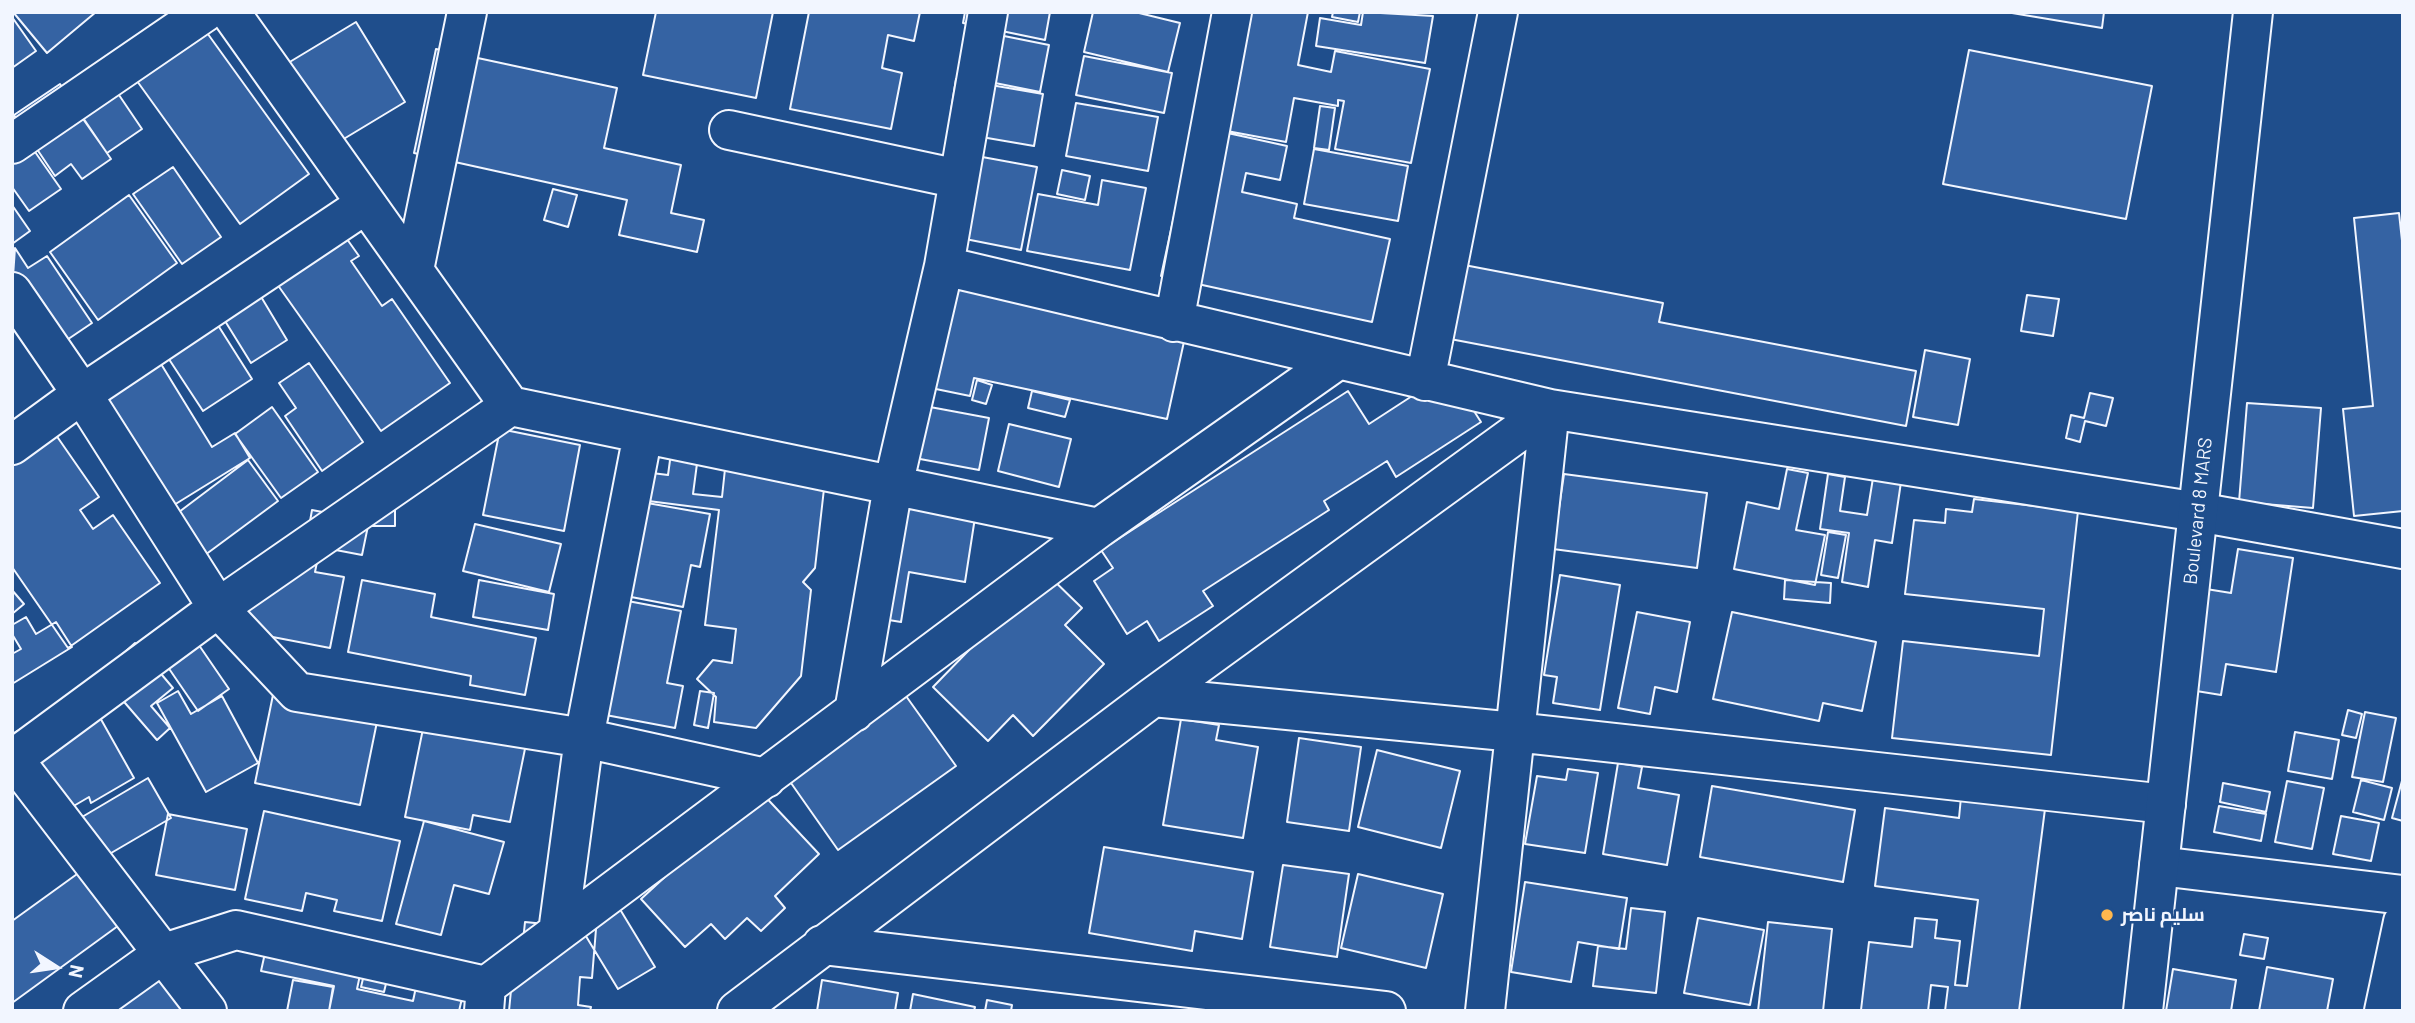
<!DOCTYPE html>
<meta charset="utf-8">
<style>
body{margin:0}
#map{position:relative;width:2415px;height:1023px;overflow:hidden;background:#1f4e8c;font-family:Barlow,sans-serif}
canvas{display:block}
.frame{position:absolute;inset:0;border:14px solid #f2f6ff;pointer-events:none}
.north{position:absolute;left:21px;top:932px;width:70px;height:70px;-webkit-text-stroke:5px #1f4e8c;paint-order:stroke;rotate:102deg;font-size:19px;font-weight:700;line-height:28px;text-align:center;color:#f2f6ff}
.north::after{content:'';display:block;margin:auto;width:24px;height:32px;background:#f2f6ff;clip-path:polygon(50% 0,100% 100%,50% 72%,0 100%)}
</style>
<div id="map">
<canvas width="2415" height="1023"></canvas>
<div class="frame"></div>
<div class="north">N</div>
</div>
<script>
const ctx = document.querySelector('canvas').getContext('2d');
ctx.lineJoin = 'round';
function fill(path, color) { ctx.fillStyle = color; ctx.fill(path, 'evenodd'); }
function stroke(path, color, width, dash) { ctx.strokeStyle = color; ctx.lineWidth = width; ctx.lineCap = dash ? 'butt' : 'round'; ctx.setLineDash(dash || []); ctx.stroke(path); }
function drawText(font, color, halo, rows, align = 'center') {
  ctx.font = font + ' Barlow,Cairo,sans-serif'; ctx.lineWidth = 5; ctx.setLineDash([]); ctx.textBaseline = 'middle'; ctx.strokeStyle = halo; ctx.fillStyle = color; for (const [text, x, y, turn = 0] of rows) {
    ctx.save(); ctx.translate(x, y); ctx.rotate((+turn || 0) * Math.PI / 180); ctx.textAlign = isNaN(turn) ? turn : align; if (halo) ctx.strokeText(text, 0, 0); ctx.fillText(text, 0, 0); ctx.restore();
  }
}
const building = new Path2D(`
 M13 12H96L47 53Z
 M192 12 309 174 240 224 119 56Z
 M656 12H773L756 98 643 75Z
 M809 12H920L914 41 888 35 882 68 902 73 891 129 790 109Z
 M965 12H1050L1045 40 963 23Z
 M1093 12H1135L1180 23 1168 72 1084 52Z
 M1221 12H1308L1298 65 1331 72 1335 51 1430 69 1411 163 1335 149 1344 101 1338 100V106L1294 98 1286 142 1200 126Z
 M1333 12H1360L1358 22 1332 17Z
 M1363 12 1433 16 1425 63 1316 46 1320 18 1361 25Z
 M2006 12H2104L2102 28Z
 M12 17 36 51 12 68Z
 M356 22 405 102 337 143 288 63Z
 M969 29 1049 45 1040 92 960 76Z
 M436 49 617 88 604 148 681 165 671 213 704 220 697 252 619 235 627 200 414 153Z
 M1969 50 2152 86 2126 219 1943 184Z
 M1084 56 1172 73 1164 113 1076 95Z
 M98 64 142 129 107 153 62 89Z
 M956 79 1043 94 1034 146 964 134 967 114 951 111Z
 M60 84 111 159 82 179 71 164 55 176 14 115Z
 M1076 103 1158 117 1148 171 1066 156Z
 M1320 106 1335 108 1329 150 1314 148Z
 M12 119 61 189 29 211 12 187Z
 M1223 132 1287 146 1280 180 1246 173 1242 192 1297 204 1294 218 1390 239 1372 322 1161 276 1184 170Z
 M1314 149 1408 166 1398 221 1304 204Z
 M955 152 1037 167 1021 250 940 234Z
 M173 167 221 237 182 264 133 194Z
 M1062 170 1090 176 1085 200 1057 194Z
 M1102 180 1146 188 1130 270 1027 251 1038 194 1098 205Z
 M553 189 577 195 568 227 544 220Z
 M129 195 177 263 98 320 50 252Z
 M12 205 30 231 12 244Z
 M327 211 359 256 351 261 382 306 392 299 450 383 381 431 277 284Z
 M2399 213 2403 250V511L2354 516 2343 409 2373 406 2354 218Z
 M15 248 28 268 47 256 92 323 52 350 12 291Z
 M1459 264 1663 303 1659 322 1916 371 1906 426 1445 338Z
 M926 281 1185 337 1167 419 974 378 970 396 931 388Z
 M254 285 287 340 251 363 217 308Z
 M2027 295 2059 299 2053 336 2021 331Z
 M209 311 252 379 203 411 159 344Z
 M150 346 212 447 235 433 250 458 161 513 84 387Z
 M1925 350 1970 359 1958 425 1913 417Z
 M309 363 363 442 322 471 285 416 296 408 279 383Z
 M1449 372 1481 422 1396 477 1387 461 1324 501 1329 510 1203 591 1213 606 1159 641 1147 621 1127 634 1094 581 1113 568 1101 550 1348 391 1369 424Z
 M977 380 992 385 986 404 972 400Z
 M1032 391 1070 400 1065 417 1028 408Z
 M2090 393 2113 398 2106 426 2085 421 2080 442 2066 438 2071 415 2084 418Z
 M898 401 989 418 979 470 888 453Z
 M2247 403 2321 408 2313 508 2239 502Z
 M272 407 318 472 281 498 235 434Z
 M40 412 99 497 80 510 93 529 113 515 160 583 68 648 12 567V431Z
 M1009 424 1071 439 1059 487 998 471Z
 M500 429 580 445 564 531 483 515Z
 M671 453 698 456 693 494 722 497 725 469 825 480 815 568 803 582 811 590 801 676 756 728 714 722 716 697 697 679 713 660 732 663 736 629 705 625 719 510 617 497 620 469 668 475Z
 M248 460 278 501 205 555 175 515Z
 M1787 469 1808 473 1796 530 1825 535 1815 585 1734 569 1747 502 1779 509Z
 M1564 474 1707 493 1697 568 1553 549Z
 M1828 474 1845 477 1840 511 1867 515 1873 478 1901 482 1892 543 1875 540 1868 587 1842 582 1849 533 1820 529Z
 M872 493 976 511 965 582 909 572 901 622 852 614Z
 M613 497 710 514 700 567 691 565 683 607 626 596Z
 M1974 499 2078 511 2051 755 1892 738 1903 641 2039 656 2044 609 1905 594 1914 520 1945 523 1946 509 1972 512Z
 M395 501V526H368Z
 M312 510 369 521 362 555 320 547 315 572 344 577 330 648 231 629 274 550 304 555Z
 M475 524 561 544 549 592 463 571Z
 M1828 532 1846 535 1838 578 1821 575Z
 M2238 549 2293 558 2276 672 2226 664 2221 695 2184 689 2200 588 2231 593Z
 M1045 572 1082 608 1065 625 1104 664 1033 736 1013 715 988 741 933 687Z
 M1560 575 1620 585 1600 710 1553 703 1557 677 1544 675Z
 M362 580 435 594 431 617 536 638 525 695 470 685 471 676 348 652Z
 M479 580 554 594 548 630 473 617Z
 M1785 580 1831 583 1830 603 1784 599Z
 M12 590 24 604 12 614Z
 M601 596 681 611 667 683 683 686 675 728 579 710Z
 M1637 612 1690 622 1677 692 1655 687 1650 714 1618 708Z
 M1732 612 1876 642 1862 711 1823 703 1819 721 1713 699Z
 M179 616 229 689 198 711 148 638Z
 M26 617 36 634 56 622 72 647 12 684V654L21 649 12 634V625Z
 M135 643 173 688 151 706 170 728 157 740 100 674Z
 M901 689 956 766 838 850 784 773Z
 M274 690 379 712 360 805 255 783Z
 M178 691 191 714 222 696 258 763 206 792 157 703Z
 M700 691 714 693 708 728 694 725Z
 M65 703 98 714 134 778 91 803 89 797 60 814 14 733Z
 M2348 710 2362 714 2356 738 2342 735Z
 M2365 712 2396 718 2383 782 2352 777Z
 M425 719 527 739 510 822 473 815 470 830 405 817Z
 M1181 719 1219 725 1216 740 1258 747 1243 838 1163 825Z
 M2295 732 2339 740 2332 779 2288 771Z
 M1299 738 1361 747 1349 831 1287 822Z
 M1377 750 1460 771 1441 848 1358 827Z
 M1618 763 1642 767 1638 788 1679 795 1667 865 1603 854Z
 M1568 769 1598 773 1585 853 1525 844 1537 776 1566 780Z
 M2403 777V821L2392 818Z
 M148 778 171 818 106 856 82 817Z
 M2361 780 2392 788 2384 820 2353 812Z
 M2287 781 2324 788 2312 849 2275 842Z
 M2223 783 2270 792 2266 812 2220 802Z
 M1712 786 1855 810 1843 882 1700 857Z
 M759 790 819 854 775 896 785 908 761 931 747 918 725 939 711 924 685 947 641 899Z
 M1961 797 2045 809 2019 1011H1945L1948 987 1931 985 1928 1011 1861 1010 1869 942 1912 947 1915 918 1937 920 1935 938 1960 941 1955 985 1967 986 1978 900 1875 886 1885 808 1959 818Z
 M2219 806 2266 814 2261 841 2214 832Z
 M264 811 400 841 382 921 334 911 337 900 306 893 302 911 245 899Z
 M168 814 247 829 235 890 156 875Z
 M2341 816 2379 823 2371 861 2333 854Z
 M424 821 504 842 489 894 454 885 441 935 396 924Z
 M1104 847 1253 872 1242 939 1195 931 1192 951 1089 933Z
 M1283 865 1349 874 1337 957 1270 947Z
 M84 869 122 923 12 1003V921Z
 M1358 874 1443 894 1426 968 1341 948Z
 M1525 882 1627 898 1619 949 1578 942 1571 982 1511 972Z
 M618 906 655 967 618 989 581 928Z
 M1631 908 1665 912 1656 993 1593 986 1598 946 1626 949Z
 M1698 918 1764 930 1750 1005 1684 993Z
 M525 922 596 929 592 978 580 977 578 1005 591 1007 590 1011H509L512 980H519Z
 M1768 922 1832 929 1823 1011H1758Z
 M271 926 366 947 357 989 413 1001 422 959 469 969 459 1011H329L334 986 261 971Z
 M2244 934 2268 938 2264 959 2240 955Z
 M170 949 195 1011H110Z
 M367 962 390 967 384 992 361 987Z
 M2267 967 2333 979 2327 1011H2259Z
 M2173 969 2236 980 2231 1011H2166Z
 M293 980 333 987 329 1011H287Z
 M822 980 898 993 895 1011H817Z
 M913 994 975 1007 974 1011H910Z
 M987 1000 1012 1005 1011 1011H985Z`);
fill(building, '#3563a3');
stroke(building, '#f2f6ff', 2);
const minor = new Path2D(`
 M230 12 510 406 1099 528
 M729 130 959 179
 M12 144 205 12
 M944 266 1550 409 2198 512 2403 549
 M414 270 467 12
 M12 292 82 394 218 608 297 692 584 738 766 778
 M1174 322 1232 12
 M1425 381 1498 12
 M12 445 82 394 366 204
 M1153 697 1515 732 2166 804
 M854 712 893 486 944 266 988 12
 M12 757 207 1011
 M13 759 218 608 510 406
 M2159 866 2403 895
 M558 932 584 738 643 434
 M822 945 1386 1011
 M83 1011 164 953 236 930 486 986
 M484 1011 486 986 1099 528 1336 361
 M737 1011 1153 697 1550 409
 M1485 1011 1550 409
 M2384 1011 2403 922`);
const major = new Path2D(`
 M2143 1011 2253 12`);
stroke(minor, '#f2f6ff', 42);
stroke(major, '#f2f6ff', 42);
stroke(minor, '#1f4e8c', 38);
stroke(major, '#1f4e8c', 38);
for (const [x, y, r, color] of [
 [2107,915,7,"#ffb74d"]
]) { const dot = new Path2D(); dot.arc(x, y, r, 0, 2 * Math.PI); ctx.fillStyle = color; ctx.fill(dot); stroke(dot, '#1f4e8c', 2.5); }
drawText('19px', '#f2f6ff', '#1f4e8c', [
 ["Boulevard 8 MARS",2198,511,-84]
]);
drawText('bold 19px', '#f2f6ff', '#1f4e8c', [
 ["سليم ناصر",2121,915]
], 'left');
</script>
